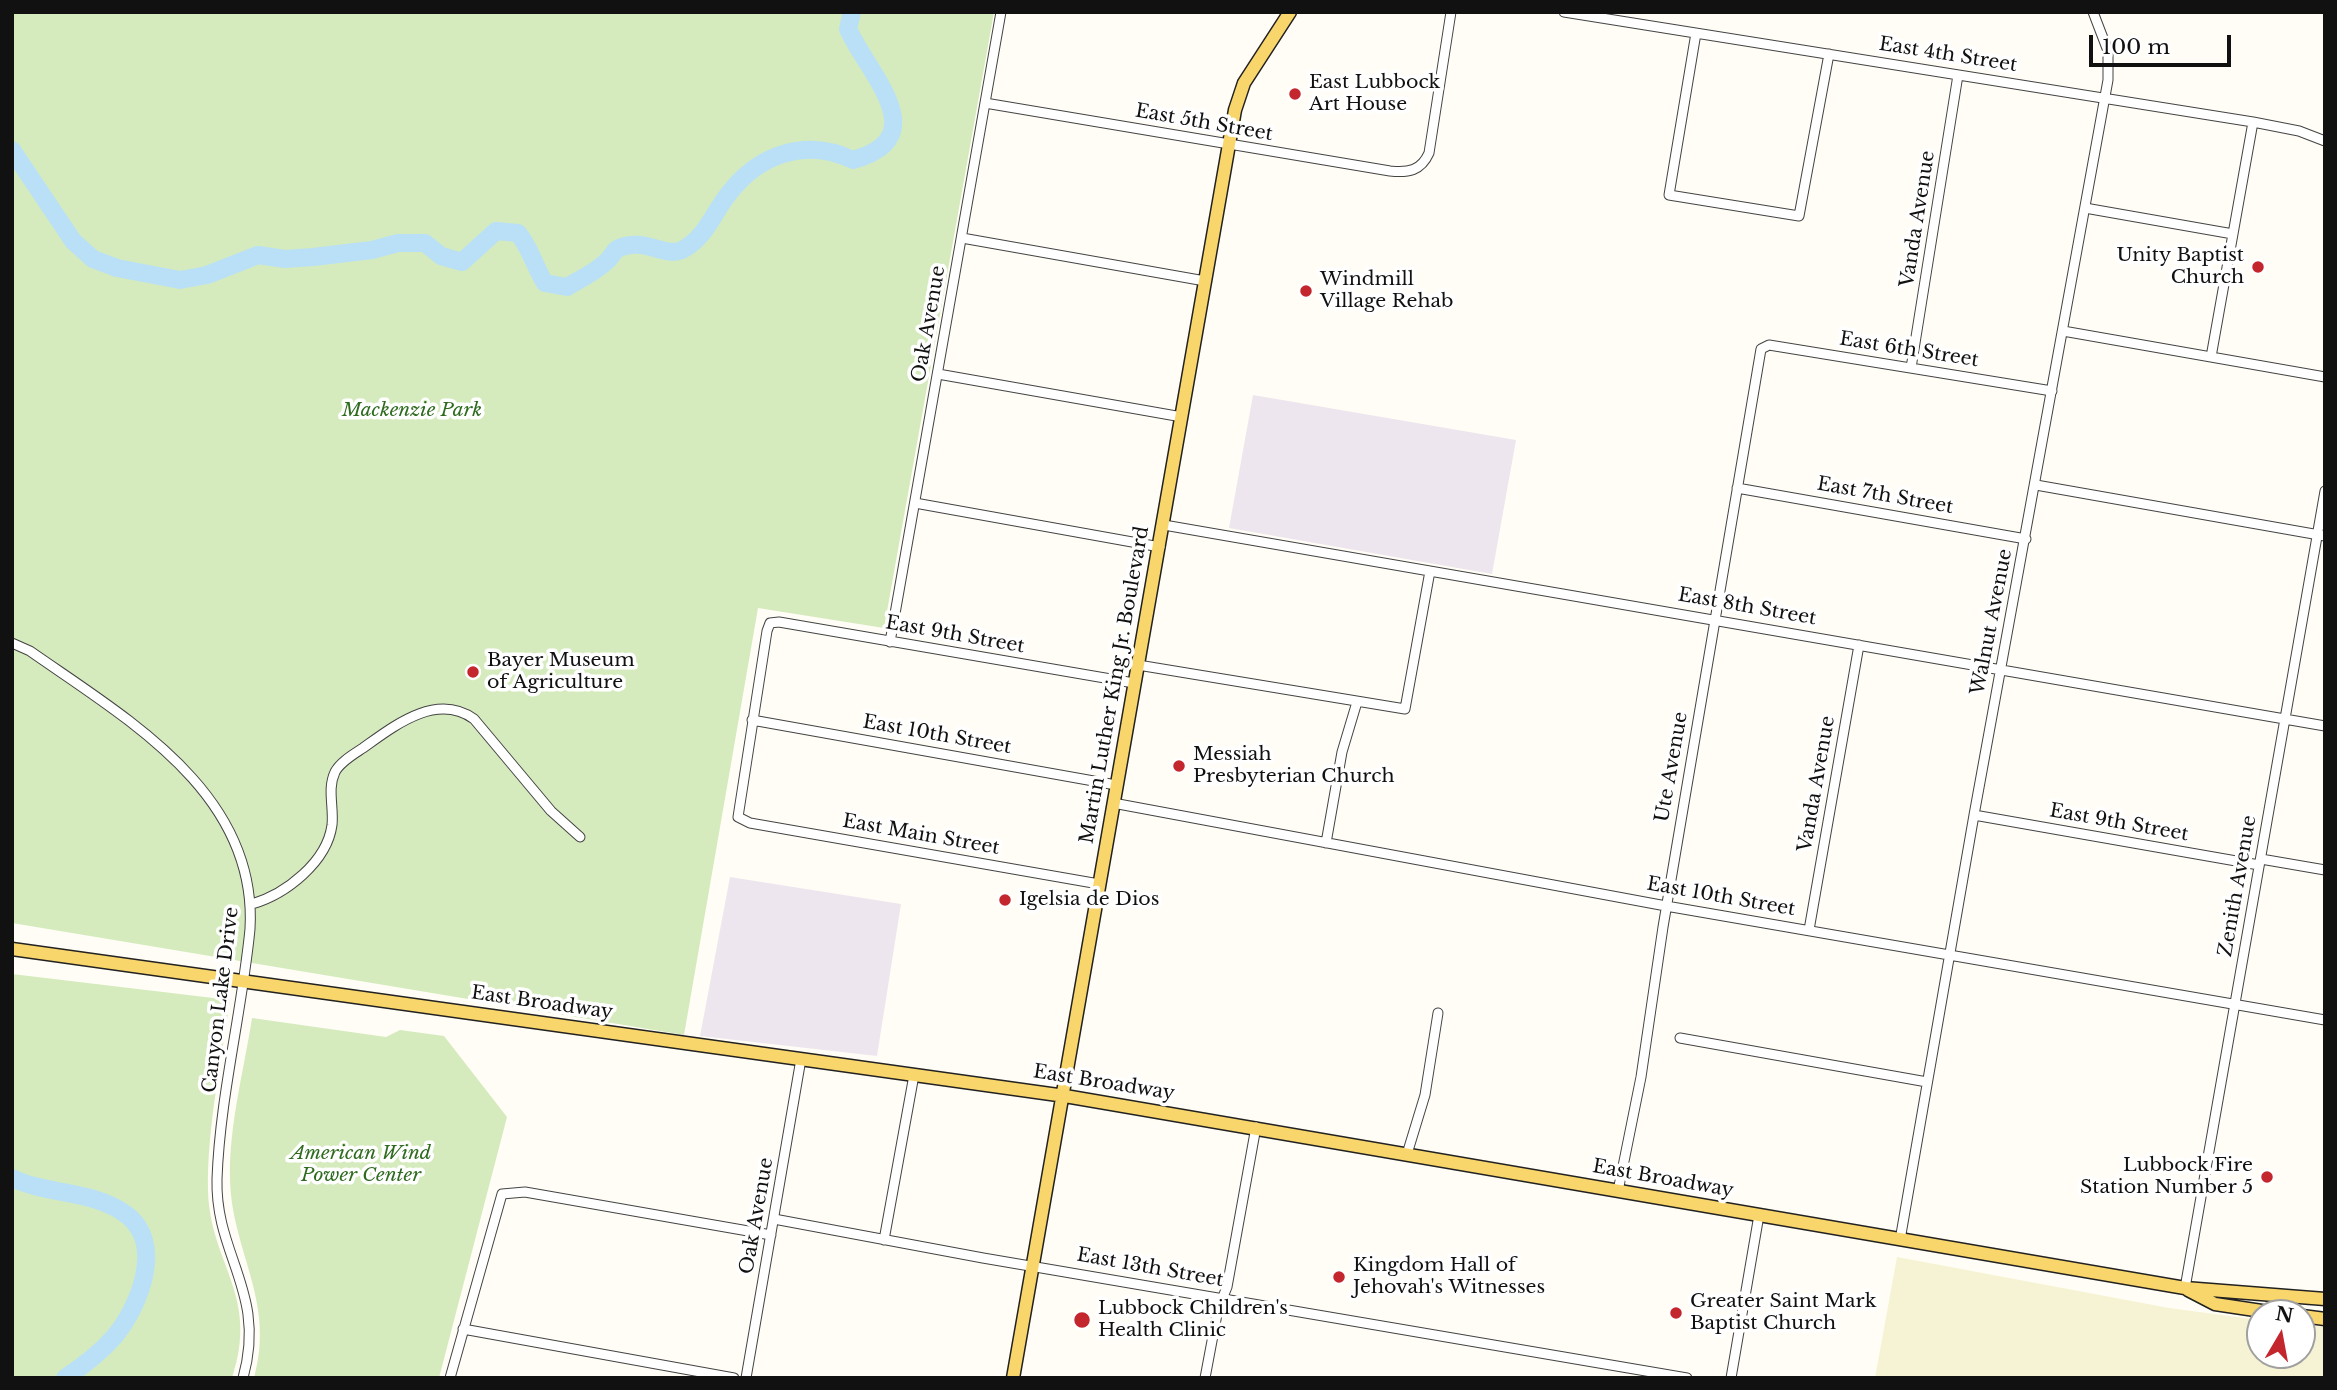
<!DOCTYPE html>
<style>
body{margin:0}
#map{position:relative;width:2337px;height:1390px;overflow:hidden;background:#fffdf5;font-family:"Libre Baskerville",serif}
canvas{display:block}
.frame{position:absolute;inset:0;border:14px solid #111;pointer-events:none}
.north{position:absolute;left:2246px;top:1299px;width:70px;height:70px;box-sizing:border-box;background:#fff;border:2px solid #a0a0a0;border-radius:50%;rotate:10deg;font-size:19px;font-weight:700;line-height:28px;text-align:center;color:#111}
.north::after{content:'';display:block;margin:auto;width:24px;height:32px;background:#c4262e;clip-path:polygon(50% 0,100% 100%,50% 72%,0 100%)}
.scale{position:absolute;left:2089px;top:35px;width:142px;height:32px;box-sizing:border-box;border:4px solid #111;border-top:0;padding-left:9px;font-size:21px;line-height:24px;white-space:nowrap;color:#111;-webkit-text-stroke:5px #fff;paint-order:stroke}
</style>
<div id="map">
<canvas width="2337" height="1390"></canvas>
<div class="frame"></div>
<div class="north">N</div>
<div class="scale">100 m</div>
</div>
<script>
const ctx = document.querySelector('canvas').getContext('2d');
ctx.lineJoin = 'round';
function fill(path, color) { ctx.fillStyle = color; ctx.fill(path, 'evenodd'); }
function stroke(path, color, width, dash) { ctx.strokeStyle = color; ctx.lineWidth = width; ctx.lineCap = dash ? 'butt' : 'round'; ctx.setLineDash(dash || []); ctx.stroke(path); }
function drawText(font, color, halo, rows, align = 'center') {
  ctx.font = font + ' "Libre Baskerville",serif'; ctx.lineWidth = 7; ctx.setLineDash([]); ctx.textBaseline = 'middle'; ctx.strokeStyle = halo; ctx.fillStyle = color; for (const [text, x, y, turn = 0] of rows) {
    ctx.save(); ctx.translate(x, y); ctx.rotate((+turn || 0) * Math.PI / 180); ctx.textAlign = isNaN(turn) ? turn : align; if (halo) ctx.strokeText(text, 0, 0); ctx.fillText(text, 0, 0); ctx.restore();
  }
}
fill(new Path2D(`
 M1253 395 1516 440 1492 574 1229 528Z
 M730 877 901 904 877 1056 700 1036Z`), '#eee6ef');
fill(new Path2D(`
 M1897 1257 2169 1308 2260 1320V1355H2302V1324L2325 1327V1378H1875Z`), '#f6f3d4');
fill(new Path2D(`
 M12 12H994L884 628 758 608 684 1035 12 923Z
 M12 974 230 1000C221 1063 207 1128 208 1191 210 1264 260 1295 232 1378H12Z
 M252 1018 386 1037 400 1030 444 1036 507 1117 439 1378H254C276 1300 231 1251 230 1178 229 1125 244 1070 252 1018Z`), '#d5ebbd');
stroke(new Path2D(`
 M12 150 73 241 93 259 117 268 180 280 207 275 258 255 285 259 313 257 372 250 398 243H425L441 256 462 262 496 231 518 233C531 249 534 266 545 283L567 287C580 279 596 272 607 261 611 258 613 252 617 249 621 247 629 245 633 245 649 242 668 258 684 249 707 236 714 211 730 192 761 153 807 138 853 160 936 137 868 74 848 29L852 12
 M12 1178C47 1195 91 1190 124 1213 166 1241 140 1306 114 1337 100 1353 83 1366 65 1378`), '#b9e0f7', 18);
const minor = new Path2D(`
 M1564 12 2253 122 2299 131 2325 141
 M1696 33 1669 195 1799 216 1829 54
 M985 103 1390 171C1408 173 1421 171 1429 153L1451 12
 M2085 208 2233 234
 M962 238 1205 281
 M2063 331 2325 377
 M2211 357 2253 122
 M1911 368 1958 75
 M938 374 1182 417
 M2036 485 2325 536
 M1737 488 2026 539
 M915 503 1160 547
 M1164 525 2325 726
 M890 642 1001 12
 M12 643 30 651C127 719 258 793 250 929 242 1012 220 1096 217 1179 215 1256 267 1292 243 1378
 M1138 665 1405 709 1430 571
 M752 720 1116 785
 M1113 803 1666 906 2325 1020
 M1974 815 2259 865
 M1326 843 1342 752 1357 702
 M2261 859 2325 870
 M1099 884 750 823 738 817 767 631 770 623 779 622 1134 683
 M252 904C286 894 327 862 332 825 334 807 327 789 335 772 340 762 354 754 363 748 394 726 436 692 474 719L551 811 580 837
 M1809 930 1859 645
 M1680 1038 1927 1082
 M1407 1154 1425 1095 1438 1013
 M1618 1191 1641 1077 1663 927 1761 349 1769 345 2052 391
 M774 1219 983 1258 1687 1378
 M884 1240 914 1075
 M1900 1240 1974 815 2108 80V51L2093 12
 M2185 1288 2325 491
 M463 1329 734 1378
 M450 1378 502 1194 525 1192 771 1235
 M746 1378 801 1059
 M1205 1378 1218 1309 1227 1287 1256 1127
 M1731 1378 1759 1215`);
const major = new Path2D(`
 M12 949 1065 1096 2185 1288 2325 1299
 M2188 1290 2215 1304 2275 1313
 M2302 1316 2325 1319
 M1013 1378 1235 110 1244 83 1290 12`);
stroke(minor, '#444', 11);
stroke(major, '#222', 15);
stroke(minor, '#fff', 9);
stroke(major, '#f9d66b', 12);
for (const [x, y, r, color] of [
 [1295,94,7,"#c4262e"],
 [2258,267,7,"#c4262e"],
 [1306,291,7,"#c4262e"],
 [473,672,7,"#c4262e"],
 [1179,766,7,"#c4262e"],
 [1005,900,7,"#c4262e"],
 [2267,1177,7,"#c4262e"],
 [1339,1277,7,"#c4262e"],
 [1676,1313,7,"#c4262e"],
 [1082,1320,9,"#c4262e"]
]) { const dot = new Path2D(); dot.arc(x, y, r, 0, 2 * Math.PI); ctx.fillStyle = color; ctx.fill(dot); stroke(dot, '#fff', 2.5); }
drawText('19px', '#111', '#fff', [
 ["East 4th Street",1948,55,9],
 ["East 5th Street",1204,123,10],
 ["Vanda Avenue",1918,219,-81],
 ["Oak Avenue",929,324,-80],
 ["East 6th Street",1909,350,9],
 ["East 7th Street",1885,496,10],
 ["East 8th Street",1747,607,10],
 ["Walnut Avenue",1992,622,-79],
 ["East 9th Street",955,635,10],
 ["Martin Luther King Jr. Boulevard",1115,685,-80],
 ["East 10th Street",937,735,10],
 ["Ute Avenue",1672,767,-80],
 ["Vanda Avenue",1817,784,-80],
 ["East 9th Street",2119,823,10],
 ["East Main Street",921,835,10],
 ["Zenith Avenue",2238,886,-80],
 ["East 10th Street",1721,897,10],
 ["Canyon Lake Drive",221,1000,-83],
 ["East Broadway",542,1003,8],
 ["East Broadway",1104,1083,9],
 ["East Broadway",1663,1179,10],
 ["Oak Avenue",757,1216,-80],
 ["East 13th Street",1150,1268,10]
]);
drawText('19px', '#111', '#fff', [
 ["East Lubbock",1309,83],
 ["Art House",1309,105],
 ["Unity Baptist",2244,256,"right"],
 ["Church",2244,278,"right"],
 ["Windmill",1320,280],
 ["Village Rehab",1320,302],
 ["Bayer Museum",487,661],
 ["of Agriculture",487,683],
 ["Messiah",1193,755],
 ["Presbyterian Church",1193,777],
 ["Igelsia de Dios",1019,900],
 ["Lubbock Fire",2253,1166,"right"],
 ["Station Number 5",2253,1188,"right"],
 ["Kingdom Hall of",1353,1266],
 ["Jehovah's Witnesses",1353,1288],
 ["Greater Saint Mark",1690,1302],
 ["Baptist Church",1690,1324],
 ["Lubbock Children's",1098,1309],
 ["Health Clinic",1098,1331]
], 'left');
drawText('italic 19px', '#2f6b1f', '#fff', [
 ["Mackenzie Park",412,411],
 ["American Wind",361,1154],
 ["Power Center",361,1176]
]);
</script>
